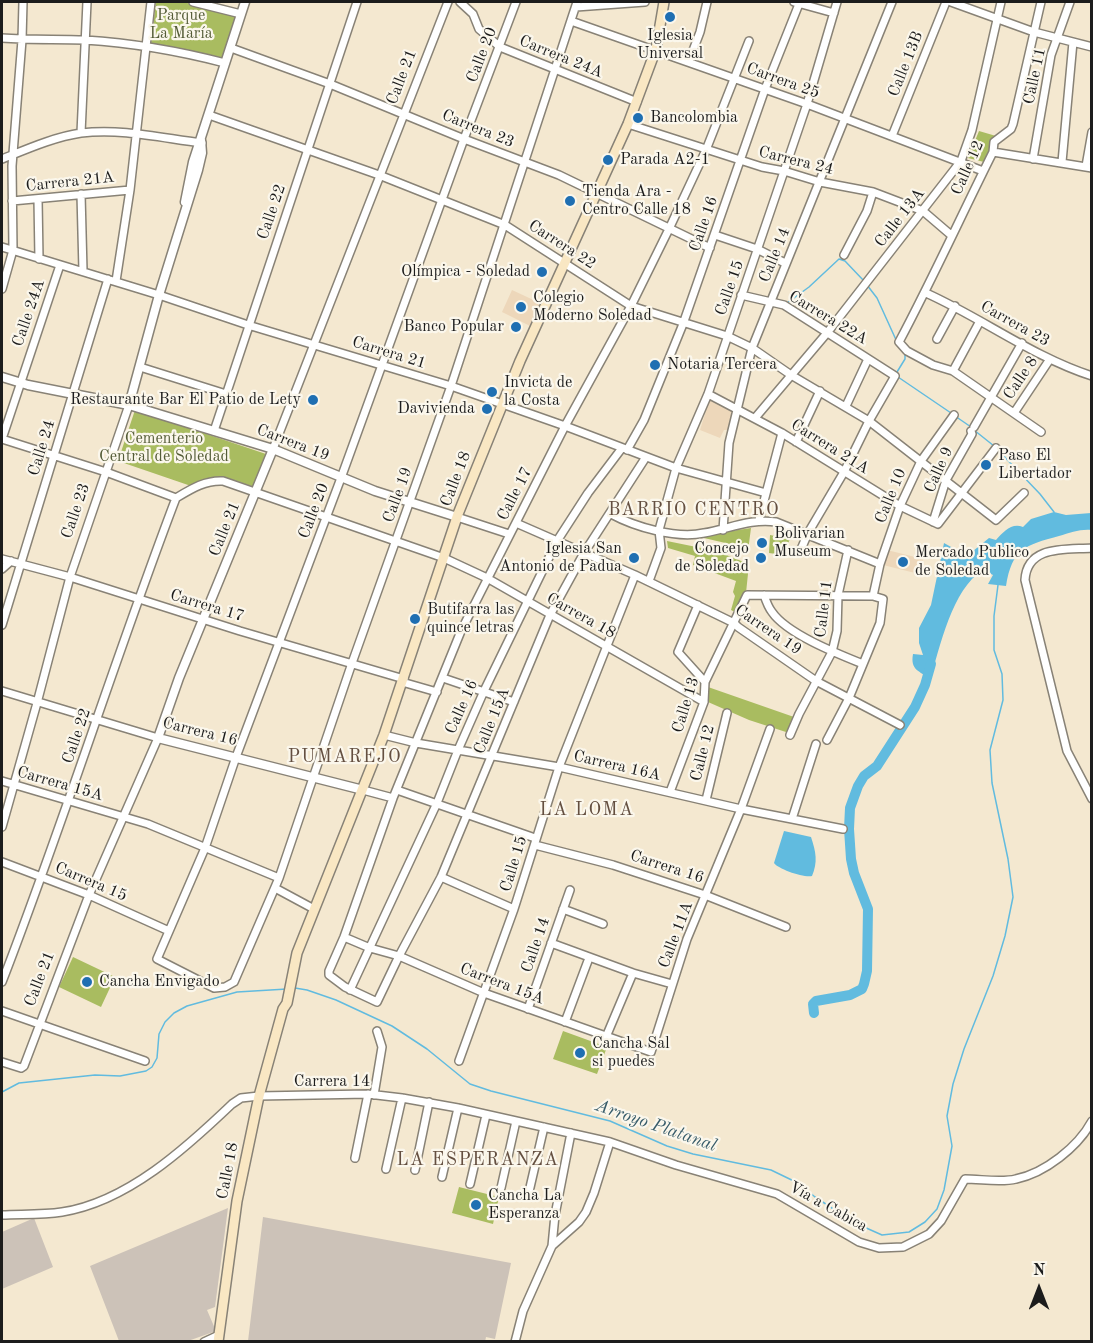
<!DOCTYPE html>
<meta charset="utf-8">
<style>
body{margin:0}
#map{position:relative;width:1093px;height:1343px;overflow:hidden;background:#f4e8d0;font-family:"Old Standard TT",serif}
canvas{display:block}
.frame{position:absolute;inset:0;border:3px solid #1c1c1c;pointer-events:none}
.north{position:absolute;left:1009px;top:1259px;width:60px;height:60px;-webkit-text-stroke:4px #fbf7ec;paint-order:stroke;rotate:0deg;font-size:16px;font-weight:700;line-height:24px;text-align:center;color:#1c1c1c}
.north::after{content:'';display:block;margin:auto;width:21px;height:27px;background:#1c1c1c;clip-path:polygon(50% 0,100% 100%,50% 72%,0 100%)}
</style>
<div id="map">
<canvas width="1093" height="1343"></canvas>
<div class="frame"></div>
<div class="north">N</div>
</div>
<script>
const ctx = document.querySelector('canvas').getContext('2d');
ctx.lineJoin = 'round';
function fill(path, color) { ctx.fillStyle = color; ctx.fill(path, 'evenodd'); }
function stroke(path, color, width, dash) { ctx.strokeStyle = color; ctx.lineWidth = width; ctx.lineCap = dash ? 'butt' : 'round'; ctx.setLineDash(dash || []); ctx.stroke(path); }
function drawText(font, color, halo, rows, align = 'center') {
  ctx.font = font + ' "Old Standard TT",serif'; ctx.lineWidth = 4.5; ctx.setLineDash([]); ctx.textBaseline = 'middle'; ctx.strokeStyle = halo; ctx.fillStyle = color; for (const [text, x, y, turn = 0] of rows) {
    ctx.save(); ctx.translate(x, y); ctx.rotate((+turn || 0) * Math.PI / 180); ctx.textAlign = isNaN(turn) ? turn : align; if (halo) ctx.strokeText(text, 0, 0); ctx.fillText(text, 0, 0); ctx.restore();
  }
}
fill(new Path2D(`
 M512 290 540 303 530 326 502 312Z
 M710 398 733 408 728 430H724L720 438 700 430Z
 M887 550 923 559 919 574 883 565Z`), '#edd7ba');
fill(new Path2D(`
 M228 1208 215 1307 207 1310 216 1331 188 1341H119L90 1266Z
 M263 1217 511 1263 495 1339 486 1337 485 1342 248 1341Z
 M34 1218 53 1267 2 1289V1232Z`), '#ccc2b8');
fill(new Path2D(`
 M156 2H183L237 15 223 58 151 43Z
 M979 131 996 136 984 162 968 158Z
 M135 410 266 454 254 487C229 478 216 472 191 486L118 461Z
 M751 528 748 551 734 545 704 538 705 535Z
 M770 535 790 539 783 555 769 553Z
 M667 541 716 551 749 564 746 593 737 613 731 610 735 596 733 592 736 581 693 565 695 556 668 548Z
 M708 687 794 717 789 733 749 720 708 702Z
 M73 957 115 977 101 1007 59 987Z
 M563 1031 607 1047 597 1074 553 1059Z
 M459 1187 499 1197 493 1224 452 1213Z`), '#a9bc60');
fill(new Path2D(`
 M1054 512 1066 515 1091 513V530C1080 529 1070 533 1059 536 1025 545 1012 549 1006 586L988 584 993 575 983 570C952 589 940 647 930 680 920 670 910 671 913 654L923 655 919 643V628L931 605 944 543 967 556 989 538 996 540C1003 532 1012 522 1023 527L1031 519Z
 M784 831 811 837C816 852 818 862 812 876 804 878 778 869 774 863Z`), '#61bbdf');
stroke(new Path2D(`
 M867 285 877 298 897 342
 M787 303 809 287 839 259 845 261 864 281
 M897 372 905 359V353
 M898 377 951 413
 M955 416 971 427
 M974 430 994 446
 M997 449 1040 494 1054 512
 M295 988 307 990 336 1000 392 1026 427 1049 470 1084 491 1091 610 1121 667 1146 693 1154 771 1170 800 1184 815 1197 855 1223 882 1235 909 1232 925 1222 937 1209 944 1190 952 1146 947 1116 953 1084 964 1049 993 976 1005 936 1013 897 1008 859 992 783 990 750 1003 700 1002 674 994 650V616L998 585
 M2 1092 19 1083 95 1075 120 1076 146 1071 152 1067 157 1058 159 1034 165 1022 174 1013 187 1006 237 992 287 989`), '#61bbdf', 1.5);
stroke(new Path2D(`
 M814 1013 813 1004 816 1001 850 995 862 989 864 984 867 971 868 909 854 873 851 859 849 829 850 808 858 786 864 776 877 766 915 707 925 685 931 664`), '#61bbdf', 10);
const minor = new Path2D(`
 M193 2 241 14
 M460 2 473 14 479 29 500 47 637 102
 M516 2 464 139 341 478 236 757 205 848 157 959 214 988 225 987 234 982 279 878 352 663 451 386 577 2
 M794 2 834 13
 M951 2 1034 32 1092 47
 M1041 2 1013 124 1011 129 994 142 993 152C961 216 932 280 899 342L907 351 933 365 953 371 1041 432
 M576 7 645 2
 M571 21 807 104 983 171
 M2 38C29 40 57 39 85 40 133 43 179 51 225 63
 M231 48 330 84 464 139 559 175 710 248
 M689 61 700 32 707 2
 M209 115 379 175 505 225 631 306 727 336 752 348 791 375 869 421 996 520 1024 493
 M628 124 762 167 784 171 820 182 873 192 923 211 951 235
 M81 133 87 2
 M892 136 946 2
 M993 152 1092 168
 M2 159C27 149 54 137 81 133 121 128 162 138 202 143
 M1033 159 1051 55 1070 2
 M1062 162 1073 42
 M1086 166 1092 132
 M81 194 83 271
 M38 199 39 259
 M12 201 130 190
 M715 235 757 249 785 263
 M2 247 159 295 248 325 451 386 565 426 676 468 766 493
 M844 255 867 211 873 192
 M116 281 130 190 151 2
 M2 289 13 250 12 166 22 40 23 2
 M926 293C982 318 1033 357 1092 376
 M741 295 784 305 895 376 869 421 844 472 808 533 802 547
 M937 339 955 306
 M140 367 226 394
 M953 371 980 321
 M708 394 782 433 900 506 938 524 996 448
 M846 406 868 359
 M1014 413 1050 359
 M755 418 827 333 961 161 972 130 1001 2
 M974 427 1022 343
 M214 431 357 2
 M2 439 106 472 176 498C191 489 205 480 223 481L444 558 487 578 704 702
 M2 439 60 265
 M796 442 820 391
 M273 449 448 2
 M627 450 644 420 683 324 765 89 799 4
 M646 457 584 553 550 615 441 877 399 956 377 1002 345 987 329 975V971L344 937 393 798 461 631 565 426 631 306 669 229 706 150 749 41
 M611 514C635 527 676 539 704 533 728 529 752 518 776 522L880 564
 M457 517 509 534
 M759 520 782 433
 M933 522 946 480 972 434 971 431
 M516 523 635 575 734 623 738 627 816 681 900 725
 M723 530 729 443 752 348 892 2
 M1092 548C1065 550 1027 545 1025 580L1067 751 1092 799
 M2 559 70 577 240 631 404 679
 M2 569 11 561
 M649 581 661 548 659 530 676 468 708 394 807 104 837 2
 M764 595C766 601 768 607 772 612 787 634 838 654 863 664
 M873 596 880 564 900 506 921 461 954 415
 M698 605 678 652 705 682
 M2 625 108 279
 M443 678 514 702
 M402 682 437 692
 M2 691 158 738 89 895 24 1066 21 1068 2 1062
 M384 735 416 743 559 767 741 809 843 829
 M790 735 799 714 832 652 837 631 838 595 848 550
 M2 781 148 824 279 878
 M363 790 393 798
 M397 790 535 838
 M670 792 704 702 705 682 747 595 873 596 883 599 880 623 849 698 827 740
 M706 800 727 713
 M792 819 816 744
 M2 827 37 703 70 577 129 405
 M535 845 613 865 705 895 786 927
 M2 862 89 895 169 931
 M441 877 514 909
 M275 888 314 909
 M563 909 603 924
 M344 937 370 948 399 956 484 993 651 1052 687 939 741 809 770 729
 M551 943 633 973 672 984
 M2 982C64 822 115 658 176 498
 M350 990 437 803 458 750 484 691 557 541 588 493 622 448
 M528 1009 570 890
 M2 1011 145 1061
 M565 1022 589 958
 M606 1037 633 973
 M459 1061 514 909 559 767 635 575
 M374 1095 382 1047 377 1031
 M355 1158 368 1094
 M386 1169 402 1098
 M415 1170 429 1102
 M442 1177 458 1108
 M470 1184 486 1115
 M501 1188 516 1121
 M528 1196 544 1127
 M2 1215C21 1214 42 1215 62 1212 127 1202 186 1148 232 1104L241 1098 259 1096 368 1094 402 1098 458 1108 610 1142 676 1165 777 1194 859 1242 879 1248 903 1247 929 1234 941 1221 965 1179C981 1179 1001 1183 1016 1179 1045 1173 1078 1147 1092 1121
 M552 1246 555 1215 571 1133
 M204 1342 219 1335
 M515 1342 523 1311 552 1246 579 1222 586 1212 594 1193 610 1142`);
const tertiary = new Path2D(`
 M185 202 193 162 245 2
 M2 377 28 385 129 405 273 449 375 491 457 517
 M129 405 159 295 198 170 202 153 201 140
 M273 449 179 678 158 738 363 790`);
const secondary = new Path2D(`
 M218 1342 237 1201 259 1096 283 1009 287 1003 297 953 384 735 458 514 520 361 628 124 656 49 664 2`);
stroke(minor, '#888276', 10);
stroke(tertiary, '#888276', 11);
stroke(secondary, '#888276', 12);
stroke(minor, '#fff', 7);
stroke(tertiary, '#fff', 8);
stroke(secondary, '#f9e7c3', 9);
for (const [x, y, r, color] of [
 [670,17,6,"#1f6fb2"],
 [638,118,6,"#1f6fb2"],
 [608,160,6,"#1f6fb2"],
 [570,201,6,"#1f6fb2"],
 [542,272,6,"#1f6fb2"],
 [521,307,6,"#1f6fb2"],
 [516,327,6,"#1f6fb2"],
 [655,365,6,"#1f6fb2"],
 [492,392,6,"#1f6fb2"],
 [313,400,6,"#1f6fb2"],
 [487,409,6,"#1f6fb2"],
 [986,465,6,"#1f6fb2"],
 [762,543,6,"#1f6fb2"],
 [634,558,6,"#1f6fb2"],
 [761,558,6,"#1f6fb2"],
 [903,562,6,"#1f6fb2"],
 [415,619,6,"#1f6fb2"],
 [87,982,6,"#1f6fb2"],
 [580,1053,6,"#1f6fb2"],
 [476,1205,6,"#1f6fb2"]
]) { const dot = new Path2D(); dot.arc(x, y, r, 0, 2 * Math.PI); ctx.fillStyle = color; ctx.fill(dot); stroke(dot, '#fbf7ec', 2); }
drawText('16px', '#545c37', '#fbf7ec', [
 ["Parque",181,16],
 ["La María",181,34],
 ["Cementerio",164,439],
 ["Central de Soledad",164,457]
]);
drawText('16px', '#1c1c1c', '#fbf7ec', [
 ["Iglesia",670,36,"center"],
 ["Universal",670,54,"center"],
 ["Bancolombia",650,118],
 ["Parada A2-1",620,160],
 ["Tienda Ara -",582,192],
 ["Centro Calle 18",582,210],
 ["Olímpica - Soledad",530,272,"right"],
 ["Colegio",533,298],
 ["Moderno Soledad",533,316],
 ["Banco Popular",504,327,"right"],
 ["Notaria Tercera",667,365],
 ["Invicta de",504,383],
 ["la Costa",504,401],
 ["Restaurante Bar El Patio de Lety",301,400,"right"],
 ["Davivienda",475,409,"right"],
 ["Paso El",998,456],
 ["Libertador",998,474],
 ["Bolivarian",774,534],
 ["Museum",774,552],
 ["Iglesia San",622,549,"right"],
 ["Antonio de Padua",622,567,"right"],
 ["Concejo",749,549,"right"],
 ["de Soledad",749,567,"right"],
 ["Mercado Publico",915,553],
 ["de Soledad",915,571],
 ["Butifarra las",427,610],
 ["quince letras",427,628],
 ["Cancha Envigado",99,982],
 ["Cancha Sal",592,1044],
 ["si puedes",592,1062],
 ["Cancha La",488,1196],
 ["Esperanza",488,1214]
], 'left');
drawText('16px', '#1c1c1c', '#fbf7ec', [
 ["Calle 20",482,55,-69],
 ["Carrera 24A",561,57,22],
 ["Calle 13B",906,64,-68],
 ["Calle 11",1035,76,-78],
 ["Calle 21",402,77,-69],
 ["Carrera 25",783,81,20],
 ["Carrera 23",478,129,22],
 ["Carrera 24",796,161,14],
 ["Calle 12",968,168,-66],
 ["Carrera 21A",70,182,-6],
 ["Calle 22",272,212,-71],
 ["Calle 13A",900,218,-52],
 ["Calle 16",704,224,-71],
 ["Carrera 22",562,245,33],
 ["Calle 14",775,255,-68],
 ["Calle 15",730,288,-71],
 ["Calle 24A",29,313,-71],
 ["Carrera 22A",828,318,31],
 ["Carrera 23",1015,324,29],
 ["Carrera 21",389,353,17],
 ["Calle 8",1021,378,-56],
 ["Carrera 19",293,443,21],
 ["Carrera 21A",830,447,32],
 ["Calle 24",42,448,-73],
 ["Calle 9",939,470,-66],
 ["Calle 18",456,479,-69],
 ["Calle 17",515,494,-63],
 ["Calle 19",398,495,-70],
 ["Calle 10",891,496,-68],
 ["Calle 23",76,511,-71],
 ["Calle 20",314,511,-69],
 ["Calle 21",225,529,-68],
 ["Carrera 17",207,606,17],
 ["Calle 11",824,609,-83],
 ["Carrera 18",581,616,29],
 ["Carrera 19",768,630,34],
 ["Calle 13",686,705,-73],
 ["Calle 16",462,707,-66],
 ["Calle 15A",492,721,-68],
 ["Carrera 16",200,732,14],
 ["Calle 22",77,736,-71],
 ["Calle 12",703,753,-76],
 ["Carrera 16A",617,766,13],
 ["Carrera 15A",60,784,16],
 ["Calle 15",514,864,-73],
 ["Carrera 16",667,867,18],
 ["Carrera 15",91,882,23],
 ["Calle 11A",676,935,-69],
 ["Calle 14",536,945,-71],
 ["Calle 21",40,979,-69],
 ["Carrera 15A",502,984,21],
 ["Carrera 14",332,1082],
 ["Calle 18",228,1171,-79],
 ["Vía a Cabica",828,1207,29]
]);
ctx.letterSpacing = '1.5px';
drawText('18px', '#644f40', '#fbf7ec', [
 ["BARRIO CENTRO",694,510],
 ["PUMAREJO",345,757],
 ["LA LOMA",587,810],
 ["LA ESPERANZA",478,1160]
]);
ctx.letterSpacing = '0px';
drawText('italic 18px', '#385c6a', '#fbf7ec', [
 ["Arroyo Platanal",656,1126,19]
]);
</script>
